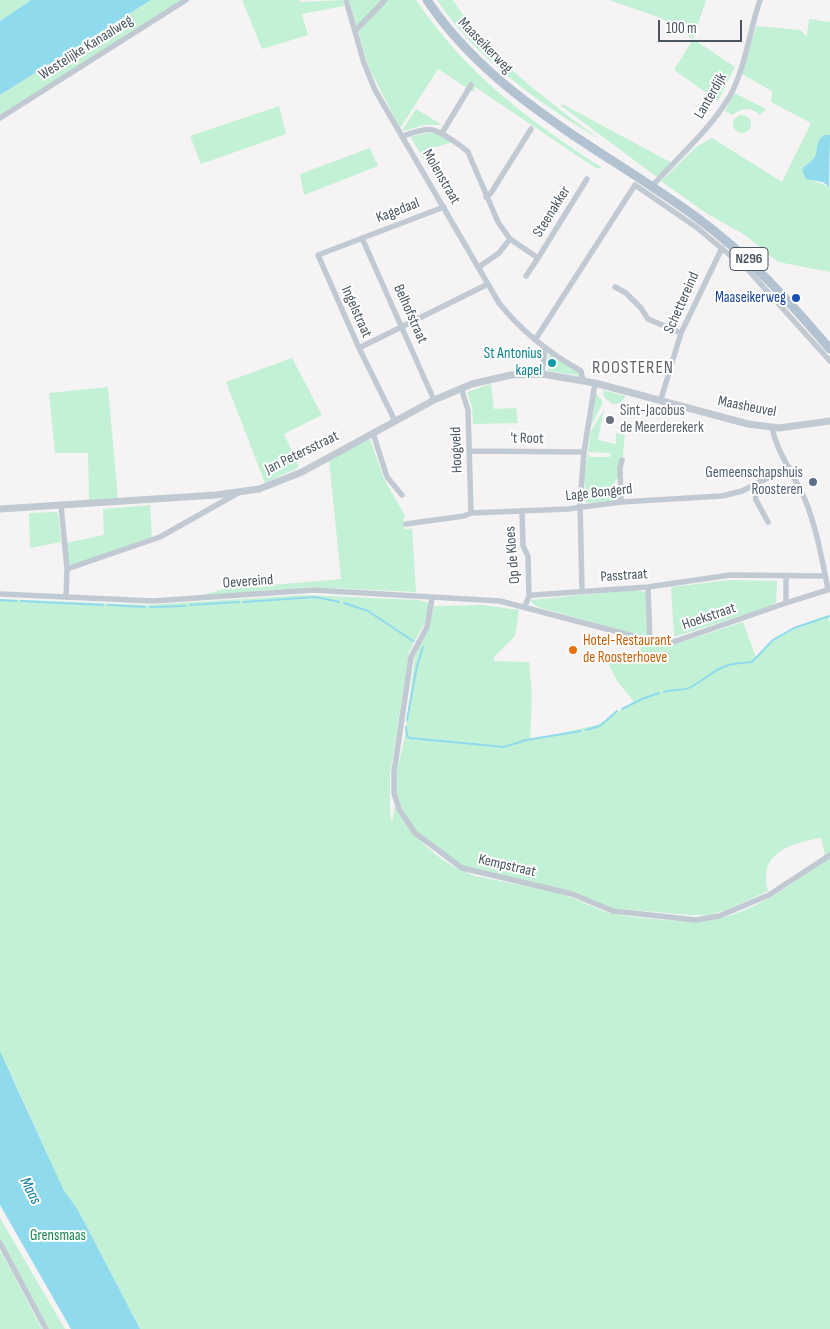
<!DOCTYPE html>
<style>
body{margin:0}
#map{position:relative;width:830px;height:1329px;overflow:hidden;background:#f5f3f3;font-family:"Sofia Sans Condensed",sans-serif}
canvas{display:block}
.scale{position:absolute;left:658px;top:20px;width:84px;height:22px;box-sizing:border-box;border:2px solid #4a5661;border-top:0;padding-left:6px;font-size:15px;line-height:18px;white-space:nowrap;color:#4a5661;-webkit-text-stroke:4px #fff;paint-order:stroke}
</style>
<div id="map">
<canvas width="830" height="1329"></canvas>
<div class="scale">100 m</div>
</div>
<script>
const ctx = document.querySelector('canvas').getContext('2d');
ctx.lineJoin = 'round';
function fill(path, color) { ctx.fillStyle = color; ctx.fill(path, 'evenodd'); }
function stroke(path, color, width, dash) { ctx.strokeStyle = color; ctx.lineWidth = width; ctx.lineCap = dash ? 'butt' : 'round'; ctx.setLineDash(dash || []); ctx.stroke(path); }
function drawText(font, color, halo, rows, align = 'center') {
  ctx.font = font + ' "Sofia Sans Condensed",sans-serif'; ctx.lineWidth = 4; ctx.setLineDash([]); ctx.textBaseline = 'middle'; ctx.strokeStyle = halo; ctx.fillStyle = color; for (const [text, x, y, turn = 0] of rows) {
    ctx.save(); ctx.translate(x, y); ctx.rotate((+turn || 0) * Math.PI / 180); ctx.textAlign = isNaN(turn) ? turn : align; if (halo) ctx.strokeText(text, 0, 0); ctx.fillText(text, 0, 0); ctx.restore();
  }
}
fill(new Path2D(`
 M0 0H31L0 21Z
 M151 0H186L0 115V95Z
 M242 0H299L300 2 343 0 344 6 302 14 308 35 262 49Z
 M349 0H416C469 77 525 117 602 168H596L585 161 475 87 473 92 438 69 401 127 399 126 369 68Z
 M437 0H453C490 59 544 98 599 139 538 102 478 61 437 0Z
 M609 0H706L693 39 735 67 718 101 674 70 693 39 661 18Z
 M809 19 830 22V135H824L813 160 804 166 806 178 830 187V272L778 262 745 235 706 213 661 181 696 147 712 138 782 182 811 123 771 102 772 91 742 74 756 26 800 30 807 36Z
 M735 93 766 109 760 115C750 106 742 108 732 115L725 111Z
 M560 105H564L672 163 657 177Z
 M279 106 286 134 201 164 190 136Z
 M416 109 442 125H424L404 131 403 129Z
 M733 124a9 9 0 1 1 18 0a9 9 0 1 1-18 0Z
 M429 133H436L453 142 429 149 434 164 429 168 411 138 412 136Z
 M370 148 378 166 304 195 300 174Z
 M549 354 581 374V376L548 371V364L553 365 554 362 547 359Z
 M292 358 322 415 284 434 299 467 265 483 226 382Z
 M491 384 494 409 516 408 518 423 473 424 472 408 467 392Z
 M108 387 118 500 89 502 88 453H55L49 393Z
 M603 390 626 396 620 403 612 404 604 397Z
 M596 393 603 402 590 428Z
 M604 409 598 440 616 444V433L625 435C623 448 624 471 615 481V493L618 495 619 500 586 503 584 476 588 453 590 457H610L611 453 588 452 591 431Z
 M370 439 384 479 406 517 403 518 405 530 412 528 416 592 310 587 198 596 224 589 341 579 329 460Z
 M150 505 152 538 68 567 66 543 104 535 103 509Z
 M56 512 58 514 61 542 30 548 29 513Z
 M730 580 777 581 776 602 771 606 674 637 671 587Z
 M633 590 646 592 648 635 646 637 541 608 534 605 530 600Z
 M305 595 418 600 429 603 425 622 409 652 390 775V813L392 822 395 806C412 838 441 864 475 876 504 882 533 887 561 894 579 899 596 910 614 914 636 918 693 924 713 920 752 912 800 884 825 854L821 838C790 843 758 853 768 891L731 908 709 915H690L610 908 574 893 463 867 421 836 407 820 397 797V770L405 736 415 656 428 630 434 606 483 605 519 610 515 636 494 657V661L529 662 532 695 530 740 597 725 634 702 617 681 607 661 640 650 643 644 669 646 743 622 756 657 774 638 795 627 828 615 830 623V1329H140L78 1210 82 1329 0 1052V599L148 605ZM3 1055 54 1170 45 1154Z
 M0 1218 65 1329H49L0 1241Z
 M0 1251 4 1257 42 1329H0Z`), '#c3f1d5');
fill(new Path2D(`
 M31 0H151L0 95V21Z
 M824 135H830L829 187 823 182 806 179 802 170C805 164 810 163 814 158 819 150 815 141 824 135Z
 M0 1051 64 1191 78 1210 140 1329H71L0 1205Z`), '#90daee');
stroke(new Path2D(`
 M0 600 17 601
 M21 601 103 605
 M243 602 316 597 339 602
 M344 603 368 611 413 641
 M108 605 145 607
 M190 605 239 602
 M150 607 185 606
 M664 692C672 689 684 691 691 687 719 671 716 664 752 662L773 640 794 628 830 616
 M622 709 642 699 659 693
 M407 720 417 666 423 647
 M406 727 407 736 410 738 504 747 526 740 581 731
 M586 730 600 726 617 711`), '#90daee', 2);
stroke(new Path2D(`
 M346 0 364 63 375 90 499 303C522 332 549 353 581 371L583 380
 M355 31 385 0
 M0 118 186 0
 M442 133 471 85
 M403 136C427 128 430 125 452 140 458 144 463 147 468 152L498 222 510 239 499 253 479 267
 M652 186C679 156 709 131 730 96 746 66 749 32 760 0
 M486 197 491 193 531 129
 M362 238 434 400
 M510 239 538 258 587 179
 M526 276 538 258
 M615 287 626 293 641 308 648 319 681 333
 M535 340 635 185 696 227 749 271 830 361
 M359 348 488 284
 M542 374 545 348
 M461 388 468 410 471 513
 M661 399 681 333 722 248
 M395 421 359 348 318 255 444 207
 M772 427C777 454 796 477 806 502 817 530 822 560 828 589
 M373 433 387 477 402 495
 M470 451 584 452
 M752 486 755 492 756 500 768 522
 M621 502 620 468 622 460
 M61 505 67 569 66 597
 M522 512 523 546 528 556 529 596
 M406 524 464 516 471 513 568 509 621 502 722 496 742 491 789 467
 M67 569 160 537 238 493
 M648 587 650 642
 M582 591 580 502 584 452 595 383
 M0 594 153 601 313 590 500 601 660 643 676 641 786 603V576
 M432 598 427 627 411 657 394 772V793L399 809 415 833 462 868 572 894 613 911 696 920 719 916 769 895 830 855
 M786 603 830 589
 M525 606 529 596 534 595 648 587 730 575 825 576
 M0 1243 46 1329`), '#c1cad2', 5.5);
stroke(new Path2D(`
 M0 509 216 495 259 489 302 472 434 400 472 384 511 375 542 374 595 383 748 424 779 428 830 421`), '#c1cad2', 7);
stroke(new Path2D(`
 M427 0C493 99 603 149 696 217 748 255 788 300 830 349`), '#b3c2d1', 9);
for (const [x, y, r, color] of [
 [796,298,5,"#1a4fb4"],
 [552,363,5,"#0f9aa8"],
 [610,420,5,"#6b7280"],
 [813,482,5,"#5c6f8a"],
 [573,650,5,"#e8710a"]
]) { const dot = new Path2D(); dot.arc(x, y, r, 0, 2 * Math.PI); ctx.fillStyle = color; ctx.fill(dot); stroke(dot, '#fff', 2); }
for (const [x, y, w] of [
 [749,259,38]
]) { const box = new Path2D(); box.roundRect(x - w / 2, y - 11.5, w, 23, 4); ctx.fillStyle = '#fff'; ctx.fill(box); stroke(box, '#4a5661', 1); }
drawText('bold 14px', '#4a5661', null, [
 ["N296",749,259]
]);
drawText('15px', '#4a5661', '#fff', [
 ["Maaseikerweg",485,46,46],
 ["Westelijke Kanaalweg",86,48,-32],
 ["Lanterdijk",711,96,-60],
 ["Molenstraat",441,177,60],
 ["Kagedaal",398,211,-21],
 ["Steenakker",552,212,-58],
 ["Schettereind",682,303,-66],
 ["Ingelstraat",356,312,66],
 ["Belhofstraat",410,314,66],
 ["Maasheuvel",747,407,11],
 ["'t Root",527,439,1],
 ["Hoogveld",457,450,-92],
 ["Jan Petersstraat",302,453,-26],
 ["Lage Bongerd",599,493,-6],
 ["Op de Kloes",513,555,-95],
 ["Passtraat",624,576,-4],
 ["Oevereind",248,582,-4],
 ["Hoekstraat",709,617,-19],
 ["Kempstraat",507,866,13]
]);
drawText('15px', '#164399', '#fff', [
 ["Maaseikerweg",786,298]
], 'right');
drawText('15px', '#0d838f', '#fff', [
 ["St Antonius",542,354],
 ["kapel",542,371]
], 'right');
drawText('15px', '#5b616d', '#fff', [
 ["Sint-Jacobus",620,411],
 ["de Meerderekerk",620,428]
], 'left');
drawText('15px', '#4e5e75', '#fff', [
 ["Gemeenschapshuis",803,473],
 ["Roosteren",803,490]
], 'right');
drawText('15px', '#c56008', '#fff', [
 ["Hotel-Restaurant",583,641],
 ["de Roosterhoeve",583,658]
], 'left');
drawText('15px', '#17864f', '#fff', [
 ["Grensmaas",58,1236]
]);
drawText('italic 16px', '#0c7c9b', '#fff', [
 ["Maas",30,1191,63]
]);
ctx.letterSpacing = '1px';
drawText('18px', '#5f6368', '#fff', [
 ["ROOSTEREN",633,368]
]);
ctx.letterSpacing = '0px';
</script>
